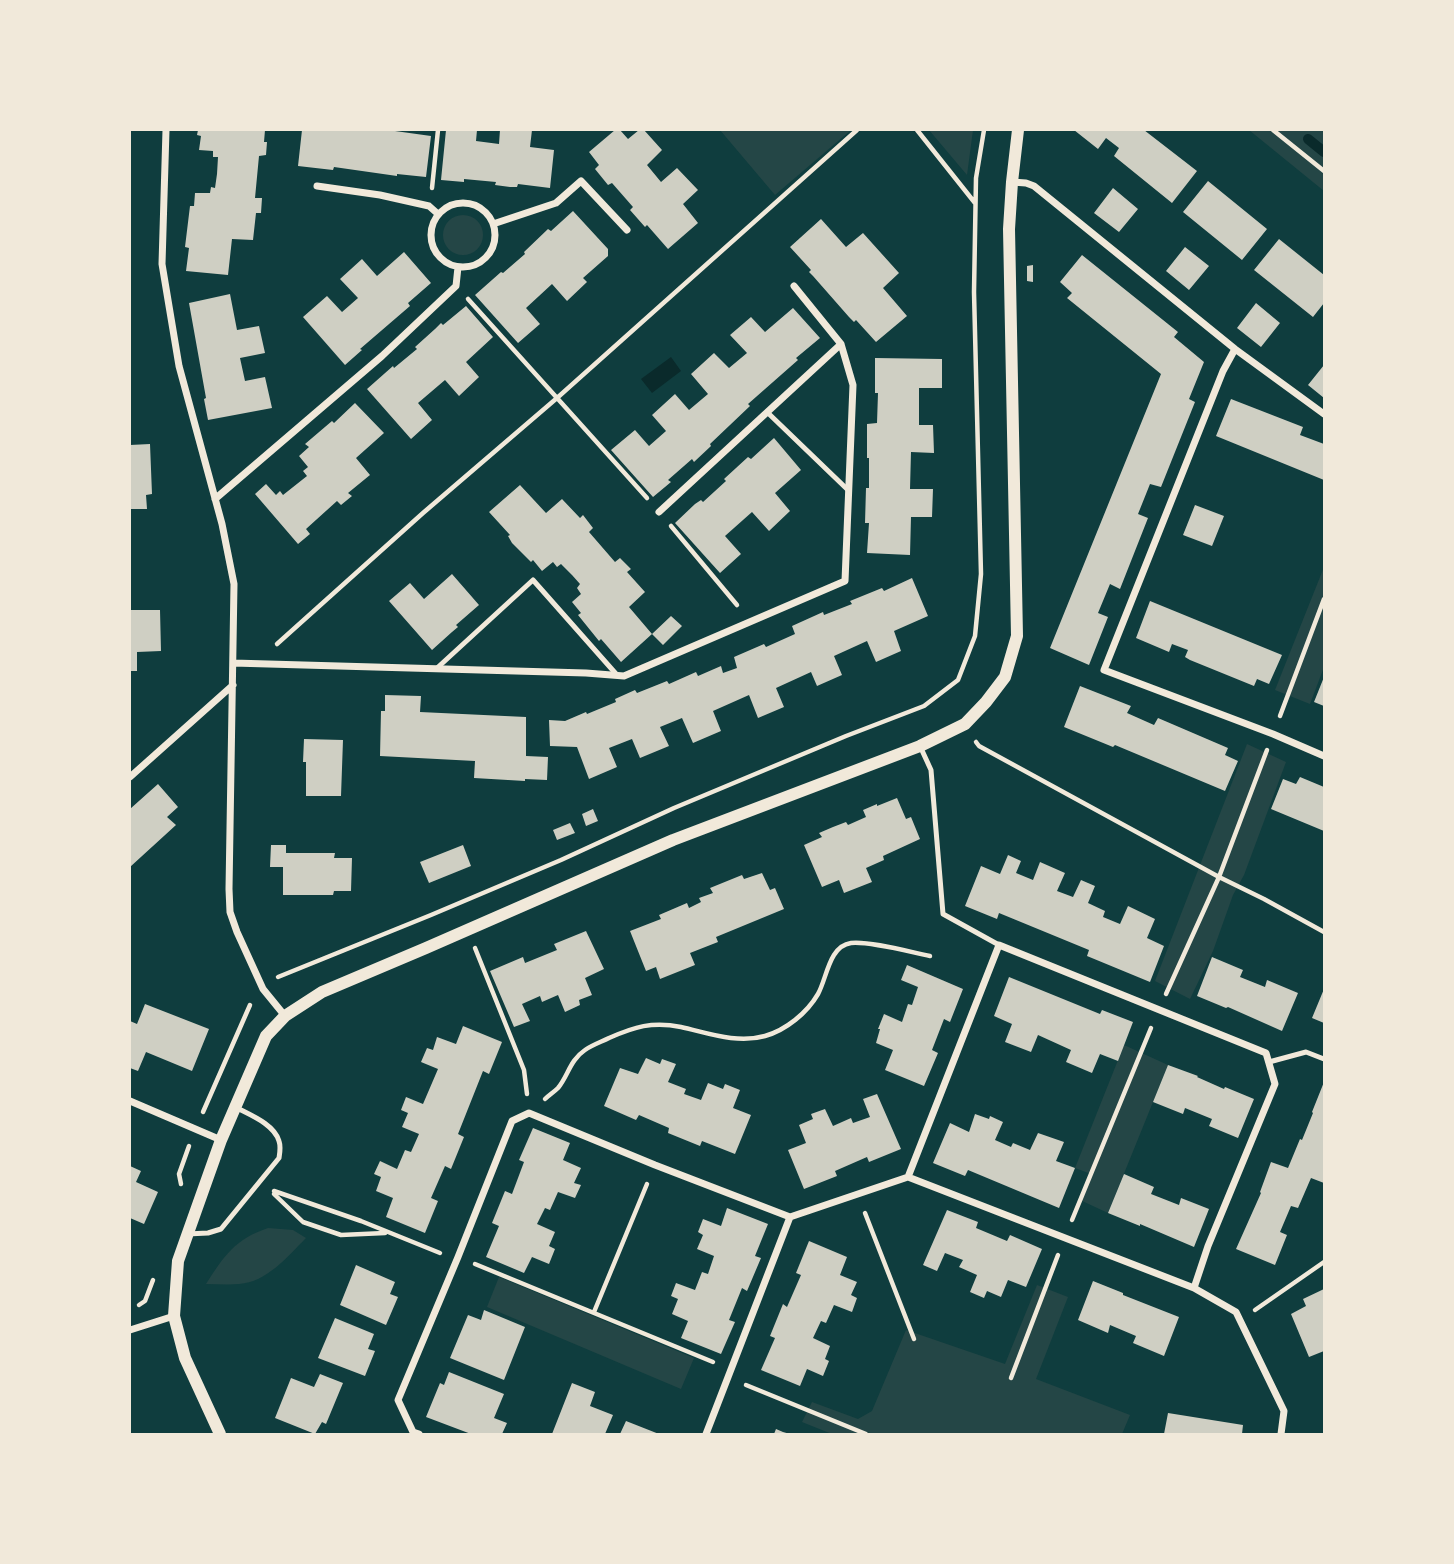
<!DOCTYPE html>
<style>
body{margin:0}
#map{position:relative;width:1454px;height:1564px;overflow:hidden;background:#0f3d3e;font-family:"Varela Round",sans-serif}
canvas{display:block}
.frame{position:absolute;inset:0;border:131px solid #f1e9da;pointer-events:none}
</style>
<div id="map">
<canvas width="1454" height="1564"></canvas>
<div class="frame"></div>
</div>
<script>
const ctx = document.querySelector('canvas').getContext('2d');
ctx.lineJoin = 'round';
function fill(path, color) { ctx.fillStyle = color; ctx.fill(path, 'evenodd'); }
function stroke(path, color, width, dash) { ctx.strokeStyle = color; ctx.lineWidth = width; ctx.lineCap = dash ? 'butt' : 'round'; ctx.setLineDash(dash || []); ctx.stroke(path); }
fill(new Path2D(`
 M720 130H851L775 195Z
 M929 130H973L967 175Z
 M1249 130H1324V191Z
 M443 235a20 20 0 1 1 40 0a20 20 0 1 1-40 0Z
 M1324 567V667L1310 704 1275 690Z
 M1247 744 1286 762 1244 875 1233 895 1213 951 1190 999 1155 981Z
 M1124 1045 1168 1065 1108 1213 1080 1200 1091 1174 1075 1168Z
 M268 1228 293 1230 306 1238C287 1257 267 1282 239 1284 228 1285 217 1284 206 1284 224 1256 235 1239 268 1228Z
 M499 1277 694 1358 681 1389 487 1307Z
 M1037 1285 1068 1297 1036 1379 1130 1415 1122 1434H832L802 1422 812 1402 858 1419 872 1411 906 1330 1005 1364Z`), '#244646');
fill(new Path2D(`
 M671 357 681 371 652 393 641 379Z`), '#0a2a2b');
stroke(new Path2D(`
 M1308 139 1324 152`), '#0a2a2b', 10);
fill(new Path2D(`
 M198 130H265L264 142H267L266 155 259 156 255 198H262L261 213H256L253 240 232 239 228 275 186 271 189 248 185 247 190 206H194L195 193H210L211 187 215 188 217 174 218 157H213V151L199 150 201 136 197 135Z
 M302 130H395V131L431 136 426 177 397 174V176L334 167 333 170 298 166Z
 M446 130H477L476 141 499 144 500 130H532L530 147 554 150 550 188 518 184 517 187H510L495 185 496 182 464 179V182L441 180Z
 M615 130H620L628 139 639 130H644L662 150 647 165 661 182 677 168 698 190 683 204 698 223 668 249 647 225 645 227 630 210 633 207 612 183 608 185 595 169 599 165 589 152Z
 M1074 130H1144L1197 171 1172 203 1114 156 1119 148 1106 138 1098 149Z
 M1208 181 1267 229 1242 260 1183 212Z
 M1113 188 1138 209 1119 232 1094 213Z
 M573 211 608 249V256L583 278 587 282 567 301 552 284 526 308 540 324 518 343 475 295 501 272 503 273 525 254 524 252 548 229 551 231Z
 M821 219 846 247 863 233 899 273 883 288 907 316 876 342 856 320 854 322 849 317 813 276 809 272 811 270 790 247Z
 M1279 239 1324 275V303L1313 317 1254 270Z
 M1185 247 1209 266 1189 290 1166 271Z
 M404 252 431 283 408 303 410 306 360 349 362 350 345 365 303 317 327 296 342 312 358 298 340 279 362 259 377 276Z
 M1082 255 1178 332 1174 337 1204 362 1189 399 1195 402 1161 487 1150 484 1138 514 1148 518 1120 589 1110 584 1098 613 1108 617 1089 665 1050 648 1161 374 1067 298 1072 293 1060 282Z
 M1033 265V282L1027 281V266Z
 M230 294 237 330 259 326 265 353 240 358 245 381 265 377 272 408 208 420 204 399 206 398 189 303Z
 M1256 303 1280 323 1261 347 1237 328Z
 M466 306 493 337 466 362 479 377 459 396 445 380 418 403 432 420 411 439 367 389 393 366 394 368 417 349 415 347 435 329 441 323 443 325Z
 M793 308 820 338 796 358 798 360 748 404 750 406 710 444 711 446 694 462 692 459 668 480 671 482 653 497 611 450 635 430 649 446 666 431 652 415 675 394 689 410 708 394 691 374 714 353 729 368 747 353 730 335 751 317 765 332Z
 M875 358 942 359V388H919V425H933L934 453 911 452 910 489H933L932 517H911L910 555 867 553 869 523H865L866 488H869V458H867V424L877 423 878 393H875Z
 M1324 365V398L1308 385Z
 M1231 399 1303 427 1300 435 1324 444V480L1216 436Z
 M355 403 384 433 356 458 370 475 348 493 352 496 341 505 337 501 306 529 310 534 298 544 255 494 266 484 276 495 280 491 283 495 307 476 303 471 308 467 299 456 309 447 305 444 332 421 334 423Z
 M774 438 801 470 775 493 790 511 769 531 752 512 725 536 741 554 720 573 675 523 695 504 701 500 703 502 726 481 724 479 748 457 751 459Z
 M150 444 152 494 146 495 147 509H130V445Z
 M520 485 546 513 562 499 580 518 583 515 593 528 589 532 615 562 620 558 631 569 627 572 645 592 629 607 652 634 621 662 601 639 599 641 578 615 581 613 572 602 581 594 577 588 580 584 572 575 561 564 557 567 553 562 542 571 533 560 531 562 512 543 508 536 510 535 489 512Z
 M1195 505 1224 516 1212 546 1183 535Z
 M452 574 479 605 456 625 458 627 452 632 432 650 389 601 410 583 424 599Z
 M912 578 928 616 894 631 901 651 876 662 867 641 834 656 842 675 817 686 811 672 776 688 784 707 758 718 749 695 713 711 721 731 693 743 682 718 660 727 669 746 640 758 632 739 609 748 617 767 589 779 577 747 550 746 549 720 565 721 586 712 587 714 616 702 615 699 635 690 637 693 667 681 669 684 696 672 698 676 721 666 723 673 737 668 734 657 764 644 766 647 795 634 792 626 823 612 824 615 852 604 850 601 882 588 884 591Z
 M1150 601 1282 655 1269 684 1257 679 1254 686 1190 660 1185 657 1188 650 1172 644 1169 652 1136 638Z
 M130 610H160L161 651 137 652V671H130Z
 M671 616 682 626 663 645 652 634Z
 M1324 677V706L1314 702Z
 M1080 686 1131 706 1127 713 1154 725 1158 718 1228 748 1225 755 1238 761 1225 791 1115 745 1113 747 1064 727Z
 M385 695 421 696 420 712 526 717V756L548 757 547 780 525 779V781L474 778 475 761 380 756 381 711H385Z
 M304 739 343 740 341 796H306V762H303Z
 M1300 777 1324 787V831L1271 809 1283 779 1296 784Z
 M158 784 178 807 167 817 176 825 130 867V809Z
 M897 798 906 819 911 817 920 839 883 856 884 860 866 868 872 882 844 893 839 880 822 887 804 845 822 837 819 833 833 827 846 822 848 825 866 817 863 810 877 804V806Z
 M593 809 598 821 586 826 582 814Z
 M570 823 575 833 557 840 553 830Z
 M271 845H286V853H335L334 858H352L351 891H334L333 895H283V867H270Z
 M463 845 471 866 429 883 420 862Z
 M1008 855 1021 861 1016 873 1033 880 1040 862 1065 873 1057 891 1073 897 1081 880 1095 886 1088 903 1105 911 1103 917 1120 924 1128 906 1155 919 1147 938 1164 946 1150 982 1087 956 1089 950 999 913 997 919 965 906 981 866 1000 874Z
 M762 873 770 890 775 888 784 909 716 937 718 942 690 953 695 965 660 979 656 967 646 971 630 931 661 919 659 915 687 903 689 908 701 902 699 898 713 893 710 888 742 875 744 879Z
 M586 931 604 969 585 978 592 995 579 1000 580 1005 565 1012 558 995 542 1002 540 996 522 1004 530 1021 514 1027 490 971 523 957 525 963 557 950 554 944Z
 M1212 957 1243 970 1240 977 1265 987 1267 980 1298 993 1282 1031 1228 1007 1226 1008 1197 996Z
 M907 965 963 989 950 1022 944 1019 932 1050 938 1053 924 1086 885 1070 893 1050 876 1043 880 1029H878L884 1014 902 1022 908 1004 912 1005 918 987 901 980Z
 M1009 977 1100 1014 1102 1010 1133 1022 1118 1061 1100 1054 1092 1073 1066 1062 1071 1050 1038 1035 1031 1052 1005 1042 1012 1024 994 1016Z
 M1324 989V1023L1312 1018Z
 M145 1004 209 1029 192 1071 146 1052 138 1071 130 1068V1021L137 1024Z
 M463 1026 502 1042 489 1074 483 1071 458 1134 464 1137 451 1169 445 1166 431 1198 438 1201 425 1233 386 1217 393 1198 376 1191 381 1177 374 1174 380 1161 397 1169 405 1150 411 1152 419 1134 402 1127 408 1113 401 1110 406 1097 423 1104 438 1069 421 1062 427 1048 433 1050 437 1037 456 1044Z
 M646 1058 660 1064 662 1059 676 1064 668 1082 686 1089 684 1094 701 1100 708 1083 723 1089 725 1084 740 1090 733 1108 751 1115 735 1154 702 1141 700 1146 668 1133 669 1128 639 1115 636 1120 604 1106 620 1068 638 1074Z
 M1168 1065 1198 1076 1197 1077 1224 1089 1225 1087 1254 1099 1238 1138 1209 1126 1212 1119 1185 1108 1183 1114 1153 1102Z
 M1324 1082V1183L1311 1178 1298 1208 1291 1206 1280 1232 1287 1235 1275 1265 1236 1249 1261 1193 1260 1192 1271 1162 1288 1168 1300 1139 1302 1140 1313 1113 1312 1112Z
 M877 1094 901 1149 869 1162 867 1157 835 1171 837 1176 804 1189 788 1150 806 1143 799 1125 813 1119 811 1114 825 1109 833 1126 851 1118 853 1123 870 1117 863 1099Z
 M975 1114 989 1119 990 1116 1003 1122 995 1140 1011 1147 1013 1143 1030 1150 1038 1133 1064 1142 1056 1161 1075 1168 1059 1208 968 1170 965 1176 933 1163 950 1123 969 1132Z
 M533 1128 570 1143 563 1160 581 1168 574 1183 581 1185 575 1198 558 1192 550 1210 545 1208 537 1224 555 1232 549 1246 555 1249 549 1264 532 1257 524 1273 486 1257 499 1226 492 1223 505 1191 512 1194 524 1162 519 1160Z
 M130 1166 141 1171 136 1182 158 1192 144 1224 130 1218Z
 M1124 1174 1154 1187 1151 1194 1179 1205 1181 1198 1209 1209 1194 1247 1140 1224V1226L1108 1213Z
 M727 1208 768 1224 755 1256 761 1258 747 1291 742 1288 729 1320 735 1322 721 1354 681 1338 688 1321 672 1314 678 1299 671 1296 676 1283 695 1290 702 1272 708 1274 714 1256 697 1249 703 1235 698 1232 703 1219 721 1226Z
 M947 1210 978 1222 976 1228 1007 1241 1010 1235 1042 1249 1026 1287 1008 1280 1001 1297 987 1291 984 1298 970 1292 977 1275 959 1267 963 1260 945 1253 937 1271 923 1265Z
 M809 1241 847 1257 840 1275 857 1282 851 1295 857 1298 852 1312 834 1305 826 1323 821 1321 813 1338 830 1346 825 1359 829 1361 823 1376 807 1369 800 1386 761 1370 775 1338 770 1336 783 1304 787 1307 801 1275 796 1273Z
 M356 1265 395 1282 390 1294 398 1297 386 1325 340 1305Z
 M1093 1281 1123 1293V1295L1179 1317 1164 1356 1133 1343 1136 1336 1110 1325 1108 1333 1078 1320Z
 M1324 1289V1351L1309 1357 1291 1314 1306 1306 1303 1299Z
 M484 1310 525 1327 504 1380 450 1358 468 1315 481 1320Z
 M335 1318 374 1334 368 1349 375 1351 365 1376 318 1358Z
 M449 1372 504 1394 494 1418 507 1423 502 1434H471L426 1417 440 1383 444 1385Z
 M320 1374 343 1383 326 1424 322 1422 315 1434 275 1418 291 1378 314 1387Z
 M572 1383 595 1392 590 1406 613 1415 605 1434H552Z
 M1168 1413 1243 1425 1242 1434H1164Z
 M626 1421 659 1434H620Z
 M776 1429 783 1432 790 1434H774Z`), '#cfcfc3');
stroke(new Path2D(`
 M917 130 975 203
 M1273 130 1324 171
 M432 188 438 130
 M468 299 647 498
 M671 526 737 605
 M277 644 423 513 557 398 857 130
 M1280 716 1324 599
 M976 742 979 746 1219 877 1264 899 1324 932
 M475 948 524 1070 527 1094
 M278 977 431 915 561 860 674 808 846 736 924 706 958 680 975 636 981 574 974 292 976 178 984 130
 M1166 994 1219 877 1267 750
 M545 1099C549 1095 554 1092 558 1088 568 1076 570 1060 585 1050 592 1045 601 1042 609 1038 634 1027 652 1021 681 1027 708 1033 737 1044 765 1036 786 1030 807 1013 818 994 827 978 829 946 851 943 870 941 910 952 930 956
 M203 1112 250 1005
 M181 1184 179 1174 189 1146
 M274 1191 361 1221 440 1253
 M274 1194 303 1222 341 1235 385 1233
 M865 1213 914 1339
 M1072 1220 1151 1028
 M475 1264 713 1362
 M139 1305 145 1301 153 1280
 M1255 1310 1324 1262
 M594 1312 647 1184
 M1011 1378 1058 1255
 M746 1385 866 1434`), '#f1e9da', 4.5);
stroke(new Path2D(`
 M767 412 848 490
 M436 669 533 580 617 675
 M920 746 931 770 943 914 999 945
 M1269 1062 1306 1052 1324 1059
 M187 1234 208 1233 221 1229 279 1158C280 1152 281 1147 279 1141 274 1124 250 1115 235 1107`), '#f1e9da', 5);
stroke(new Path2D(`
 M166 130 162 264 179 366 222 524 234 584 229 889 230 912 237 932 263 989 285 1016
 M1012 182 1026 183 1034 186 1235 349 1324 414
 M317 186 380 195 429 206 438 214
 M431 235a32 32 0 1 1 64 0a32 32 0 1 1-64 0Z
 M493 224 556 203 581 181 627 230
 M1235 349 1223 371 1104 670 1273 734 1324 756
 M215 499 382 356 456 286 458 267
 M659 512 841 344
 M233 663 586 673 624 676 845 581 853 385 841 344 794 286
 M130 777 233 685
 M130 1101 221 1140
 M908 1177 999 945 1266 1053 1275 1084 1208 1246 1194 1288
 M130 1330 174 1316
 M419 1434 413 1432 398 1400 458 1257 512 1121 529 1113 655 1165 790 1217
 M706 1434 790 1217 908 1177 1194 1288 1236 1312 1284 1411 1281 1434`), '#f1e9da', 7);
stroke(new Path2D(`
 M220 1434 185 1358 174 1316 178 1261 221 1140 266 1036 285 1016 322 992 426 948 673 840 920 746 965 724 986 702 1005 677 1017 636 1009 229 1012 182 1018 130`), '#f1e9da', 12);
</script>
